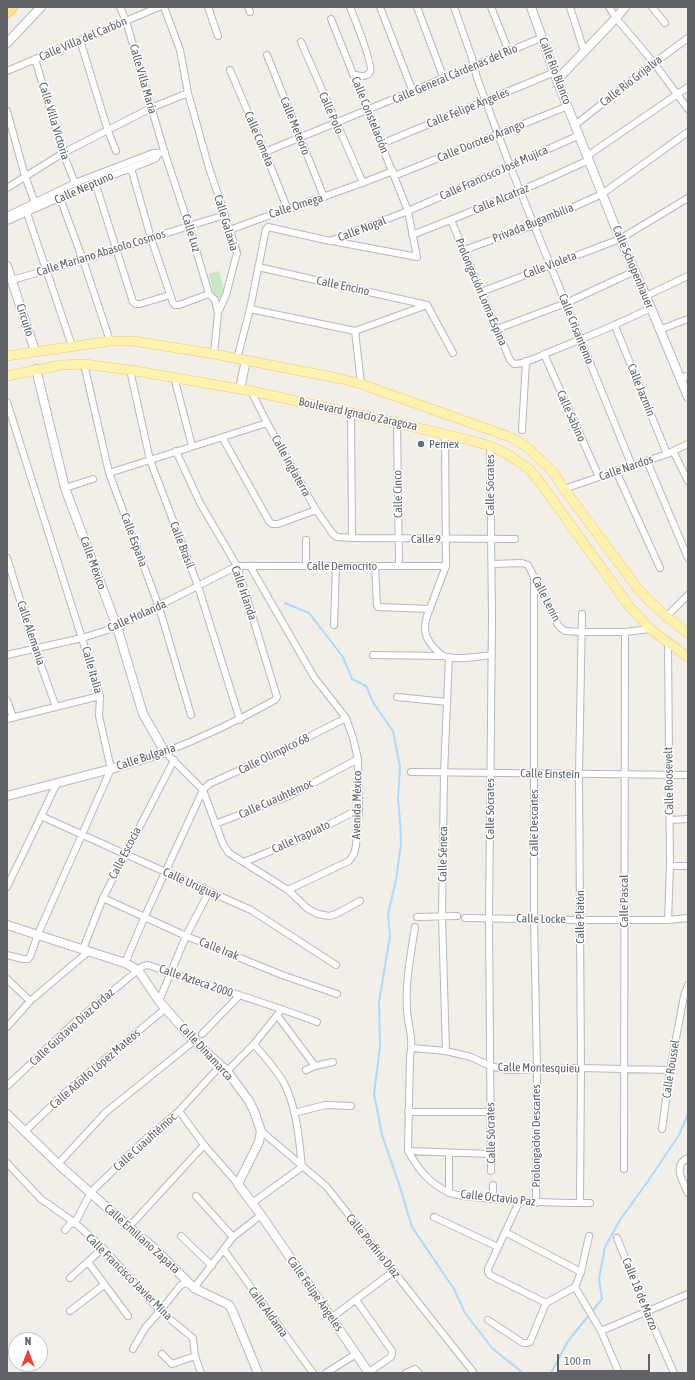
<!DOCTYPE html>
<meta charset="utf-8">
<style>
body{margin:0}
#map{position:relative;width:695px;height:1380px;overflow:hidden;background:#f1efe8;font-family:"Asap Condensed",sans-serif}
canvas{display:block}
.frame{position:absolute;inset:0;border:8px solid #5f6368;pointer-events:none}
.north{position:absolute;left:8px;top:1332px;width:40px;height:40px;box-sizing:border-box;background:#fff;border:1px solid #bfc1c3;border-radius:50%;rotate:0deg;font-size:11px;font-weight:700;line-height:16px;text-align:center;color:#5f6368}
.north::after{content:'';display:block;margin:auto;width:14px;height:18px;background:#ea4335;clip-path:polygon(50% 0,100% 100%,50% 72%,0 100%)}
.scale{position:absolute;left:557px;top:1354px;width:93px;height:18px;box-sizing:border-box;border:2px solid #5f6368;border-top:0;padding-left:5px;font-size:12px;line-height:14px;white-space:nowrap;color:#5f6368;-webkit-text-stroke:3px #fff;paint-order:stroke}
</style>
<div id="map">
<canvas width="695" height="1380"></canvas>
<div class="frame"></div>
<div class="north">N</div>
<div class="scale">100 m</div>
</div>
<script>
const ctx = document.querySelector('canvas').getContext('2d');
ctx.lineJoin = 'round';
function fill(path, color) { ctx.fillStyle = color; ctx.fill(path, 'evenodd'); }
function stroke(path, color, width, dash) { ctx.strokeStyle = color; ctx.lineWidth = width; ctx.lineCap = dash ? 'butt' : 'round'; ctx.setLineDash(dash || []); ctx.stroke(path); }
function drawText(font, color, halo, rows, align = 'center') {
  ctx.font = font + ' "Asap Condensed",sans-serif'; ctx.lineWidth = 3; ctx.setLineDash([]); ctx.textBaseline = 'middle'; ctx.strokeStyle = halo; ctx.fillStyle = color; for (const [text, x, y, turn = 0] of rows) {
    ctx.save(); ctx.translate(x, y); ctx.rotate((+turn || 0) * Math.PI / 180); ctx.textAlign = isNaN(turn) ? turn : align; if (halo) ctx.strokeText(text, 0, 0); ctx.fillText(text, 0, 0); ctx.restore();
  }
}
fill(new Path2D(`
 M219 271 226 295 215 299 209 274Z`), '#c5e8c5');
stroke(new Path2D(`
 M285 603 309 613 343 657 352 679 366 686 374 704 393 731 400 767 398 800 400 820 401 844 396 880 388 914 390 936 379 1002 380 1047 374 1094 382 1135 400 1187 412 1227 454 1289 465 1313 492 1348 523 1373
 M551 1373 568 1341 602 1299 599 1279 605 1247 620 1220 648 1181 679 1135 688 1114`), '#aadaff', 2);
const street = new Path2D(`
 M120 7 126 21 165 154 189 226 209 294 215 300 218 313
 M164 7 180 50 188 93 209 168 230 230 237 253 226 295 218 313 214 354
 M208 7 218 36
 M248 7 250 12
 M350 7C354 17 374 66 370 72 367 78 359 76 353 74
 M380 7 413 92
 M417 7 444 79
 M454 7 472 58 477 78 510 166 632 466
 M491 7 509 52
 M570 7 584 51
 M609 7 616 18 654 63 688 109
 M652 7 665 23
 M331 19 408 211 417 257 332 241
 M80 40 108 131 116 151
 M301 42 363 183
 M267 55 324 197
 M35 59 63 153 75 183
 M230 70 265 152 287 208
 M7 71 159 7
 M7 111 25 176 35 203
 M575 125 654 63 688 38
 M381 144 555 72
 M265 152 541 38
 M587 156 688 87
 M131 168 151 238 173 303 175 305H179L209 294
 M394 176 568 106
 M95 182 133 302 136 304H140L170 295
 M7 188 63 153 151 108 188 93
 M60 198 83 260 110 341
 M27 213 72 346
 M7 216 75 183 153 153H159L165 152
 M451 220 510 360 514 364C526 364 540 356 552 351 585 338 618 324 651 308
 M7 221 95 182 152 160 156 158 159 153
 M192 225 225 215
 M230 230C284 209 339 193 393 171
 M412 235C472 212 531 187 589 160
 M464 250 534 225 602 194 688 132
 M258 267 427 305
 M12 280 83 260 189 226
 M481 292 620 239 688 198
 M646 296 688 276
 M427 305 453 353
 M250 309 355 331
 M615 326 667 454
 M497 329 566 303 635 271
 M659 330 688 319
 M355 331 427 305
 M355 331 361 384
 M544 354 599 477
 M237 359 250 309 266 229 268 227 330 241 408 211 580 135
 M84 364 109 473 159 607 191 715
 M130 370 150 460 198 586 240 720
 M174 377 192 446
 M681 378 688 376
 M251 391 267 423 316 510 333 534 337 537 352 538 515 539
 M7 402 98 689 100 696 99 716 111 769 38 934 30 957 28 959H23L7 955
 M351 412 352 538
 M397 423 399 565
 M522 430 526 361
 M445 434 446 566 427 616C424 627 424 634 430 643 434 648 439 654 444 656 454 661 481 656 492 655
 M222 437 269 521 272 524H278L316 510
 M490 446 492 617 489 919 491 1171
 M176 451 200 503 237 566 277 697 275 700C239 720 204 737 165 752L203 790 223 844 229 853 288 890 308 909 318 914 329 916 336 914 360 901
 M673 451 688 481
 M647 461 688 558
 M616 471 660 568
 M109 473 267 423
 M65 488 93 479
 M564 489 667 454 688 444
 M306 540V566
 M7 558 35 649 56 707
 M492 564 522 563 528 565 558 625 561 628 565 631 581 632H625L650 629
 M250 566 314 677 346 718 353 738 358 759 359 809 356 846 354 854 349 861 288 890
 M375 566 377 605 378 607 430 609
 M534 576V918L537 1069 536 1203
 M666 617 688 595
 M334 625 336 566
 M668 643 670 866 668 920
 M7 655 82 638 117 627 237 566H446
 M373 655 443 656
 M397 697 447 702
 M7 700 13 718
 M7 719 100 696
 M411 772 688 775
 M41 816 125 854 251 910 336 965
 M670 820 688 819
 M215 824 289 796 358 759
 M244 862 305 837 359 809
 M670 866H688
 M7 887 57 783
 M103 898 186 936 282 975 337 994
 M417 917 457 916
 M465 918 580 920H668L688 918
 M415 927C411 954 405 982 407 1010 408 1026 414 1040 410 1056L408 1151C418 1169 429 1183 448 1192 458 1197 473 1197 484 1198 520 1202 555 1203 590 1203
 M83 949 103 898 174 760
 M125 963 145 916 203 790 209 784 271 756 346 718
 M7 979 30 1001
 M159 1001 186 936 209 892
 M277 1015 315 1066
 M7 1027 30 1001 89 951
 M202 1034 239 996
 M412 1048 446 1051 471 1057 490 1066 508 1070 581 1068 670 1070
 M446 1051 442 917 444 773 449 657
 M306 1070 315 1066 333 1062
 M227 1071 254 1044 282 1009
 M7 1086 76 1021 138 970 143 966 148 965C205 985 262 1001 317 1022
 M179 1111 204 1145 238 1184
 M408 1112H491
 M294 1113 325 1105 351 1106
 M662 1129 670 1070 684 996 688 985
 M25 1131 67 1091 166 1008
 M261 1131 326 1186 474 1373
 M408 1151 491 1154
 M449 1153V1193
 M688 1158C672 1165 683 1182 688 1193
 M7 1163 41 1199 75 1223 103 1248 160 1311 193 1338 195 1356 201 1373
 M58 1164 106 1112 194 1041
 M624 1169 625 632
 M493 1185V1199
 M196 1196 233 1237
 M519 1202 488 1269V1272L490 1275 546 1303 575 1287
 M252 1203 302 1167C299 1139 297 1109 284 1083 276 1069 264 1056 254 1044
 M580 1203 581 1068 579 774 582 614
 M434 1217 498 1247
 M75 1223 91 1192 148 1137 179 1111 221 1065
 M129 1227 204 1145
 M65 1230 70 1224 75 1223
 M505 1232 581 1272
 M181 1236 212 1266
 M617 1238 647 1312 674 1373
 M224 1250 313 1373
 M88 1262 128 1316
 M70 1278 103 1248
 M575 1287 601 1331 619 1373
 M575 1287 581 1272 589 1236
 M194 1288 233 1237 261 1215
 M356 1300 392 1351V1354L391 1357 369 1372
 M70 1311 104 1285
 M331 1318 394 1271
 M488 1320 523 1343H527L530 1342 546 1303
 M601 1331 688 1294
 M133 1349 145 1328 160 1311 180 1286 184 1283 191 1285
 M162 1354 172 1364 195 1356
 M326 1373 356 1354
 M406 1373 415 1369 419 1373`);
const secondary = new Path2D(`
 M531 7 557 80 620 239 646 296 688 397
 M7 43 41 7
 M557 80 616 18 625 7
 M7 266 35 351
 M240 389 246 360
 M7 796 111 769 165 752 143 714 117 627 65 488 36 369
 M7 925 125 963 138 970 159 1001 194 1041 227 1071 249 1101 254 1111 261 1131 259 1142 238 1184 261 1215 369 1373
 M7 1114 58 1164 129 1227 153 1247 194 1288 229 1305 232 1310 258 1373`);
const primary = new Path2D(`
 M7 356 110 341H133L214 354 342 379 361 384 510 437 527 447 553 472 564 489 639 590C654 607 670 620 688 633
 M7 376 61 365 84 364 130 370 251 391 397 423 469 440 490 446 507 454 519 462 529 469 539 481 629 606 650 629 688 657`);
const highway = new Path2D(`
 M7 12 12 7`);
stroke(street, '#b5b8bc', 8);
stroke(secondary, '#b6babf', 10);
stroke(primary, '#f2c960', 10);
stroke(highway, '#f9ab00', 12);
stroke(street, '#fff', 6);
stroke(secondary, '#fff', 8);
stroke(primary, '#fff2af', 9);
stroke(highway, '#fde293', 11);
for (const [x, y, r, color] of [
 [421,444,4,"#5c6f8a"]
]) { const dot = new Path2D(); dot.arc(x, y, r, 0, 2 * Math.PI); ctx.fillStyle = color; ctx.fill(dot); stroke(dot, '#fff', 1.5); }
drawText('12px', '#5f6368', '#fff', [
 ["Calle Villa del Carbón",83,39,-23],
 ["Calle Río Blanco",555,71,69],
 ["Calle General Cárdenas del Río",455,74,-23],
 ["Calle Villa María",143,79,74],
 ["Calle Río Grijalva",631,81,-38],
 ["Calle Felipe Ángeles",468,108,-22],
 ["Calle Polo",331,113,66],
 ["Calle Constelación",370,115,68],
 ["Calle Villa Victoria",54,121,73],
 ["Calle Meteoro",295,126,68],
 ["Calle Cometa",259,139,67],
 ["Calle Doroteo Arango",481,141,-22],
 ["Calle Francisco José Mujica",494,173,-24],
 ["Calle Neptuno",84,188,-24],
 ["Calle Alcatraz",501,199,-23],
 ["Calle Omega",296,206,-18],
 ["Calle Galaxia",226,223,73],
 ["Privada Bugambilia",533,223,-22],
 ["Calle Nogal",362,229,-21],
 ["Calle Luz",191,233,73],
 ["Calle Mariano Abasolo Cosmos",101,253,-17],
 ["Calle Violeta",550,265,-21],
 ["Calle Schopenhauer",633,267,67],
 ["Calle Encino",343,286,12],
 ["Prolongación Loma Espina",481,292,67],
 ["Circuito",25,320,72],
 ["Calle Crisantemo",576,329,68],
 ["Calle Jazmín",641,390,68],
 ["Boulevard Ignacio Zaragoza",358,414,12],
 ["Calle Sabino",571,416,66],
 ["Calle Inglaterra",291,466,61],
 ["Calle Nardos",626,468,-19],
 ["Calle Sócrates",490,485,-90],
 ["Calle Cinco",398,494,-91],
 ["Calle 9",426,539],
 ["Calle España",134,540,70],
 ["Calle Brasil",182,545,69],
 ["Calle México",93,563,70],
 ["Calle Democrito",342,566],
 ["Calle Irlanda",244,593,71],
 ["Calle Lenin",546,599,63],
 ["Calle Holanda",137,616,-24],
 ["Calle Alemania",31,633,72],
 ["Calle Italia",92,670,74],
 ["Calle Olímpico 68",274,754,-26],
 ["Calle Bulgaria",146,757,-18],
 ["Calle Einstein",550,774,1],
 ["Calle Roosevelt",669,781,-91],
 ["Calle Cuauhtémoc",276,799,-24],
 ["Avenida México",357,805,-89],
 ["Calle Sócrates",490,809,-90],
 ["Calle Descartes",534,823,-90],
 ["Calle Irapuato",301,837,-25],
 ["Calle Escocia",125,853,-63],
 ["Calle Séneca",443,854,-89],
 ["Calle Uruguay",192,884,24],
 ["Calle Pascal",624,901,-90],
 ["Calle Platón",580,917,-90],
 ["Calle Locke",541,919,1],
 ["Calle Irak",219,949,22],
 ["Calle Azteca 2000",196,981,19],
 ["Calle Gustavo Díaz Ordaz",72,1027,-42],
 ["Calle Dinamarca",206,1052,47],
 ["Calle Montesquieu",539,1068,1],
 ["Calle Adolfo López Mateos",95,1069,-41],
 ["Calle Roussel",671,1069,-81],
 ["Calle Sócrates",491,1133,-91],
 ["Prolongación Descartes",536,1136,-90],
 ["Calle Cuauhtémoc",145,1142,-42],
 ["Calle Octavio Paz",498,1198,6],
 ["Calle Emiliano Zapata",142,1239,42],
 ["Calle Porfirio Díaz",373,1246,51],
 ["Calle Francisco Javier Mina",129,1277,45],
 ["Calle Felipe Ángeles",315,1294,55],
 ["Calle 18 de Marzo",640,1294,68],
 ["Calle Aldama",268,1312,54]
]);
drawText('12px', '#4e5e75', '#fff', [
 ["Pemex",429,444]
], 'left');
</script>
